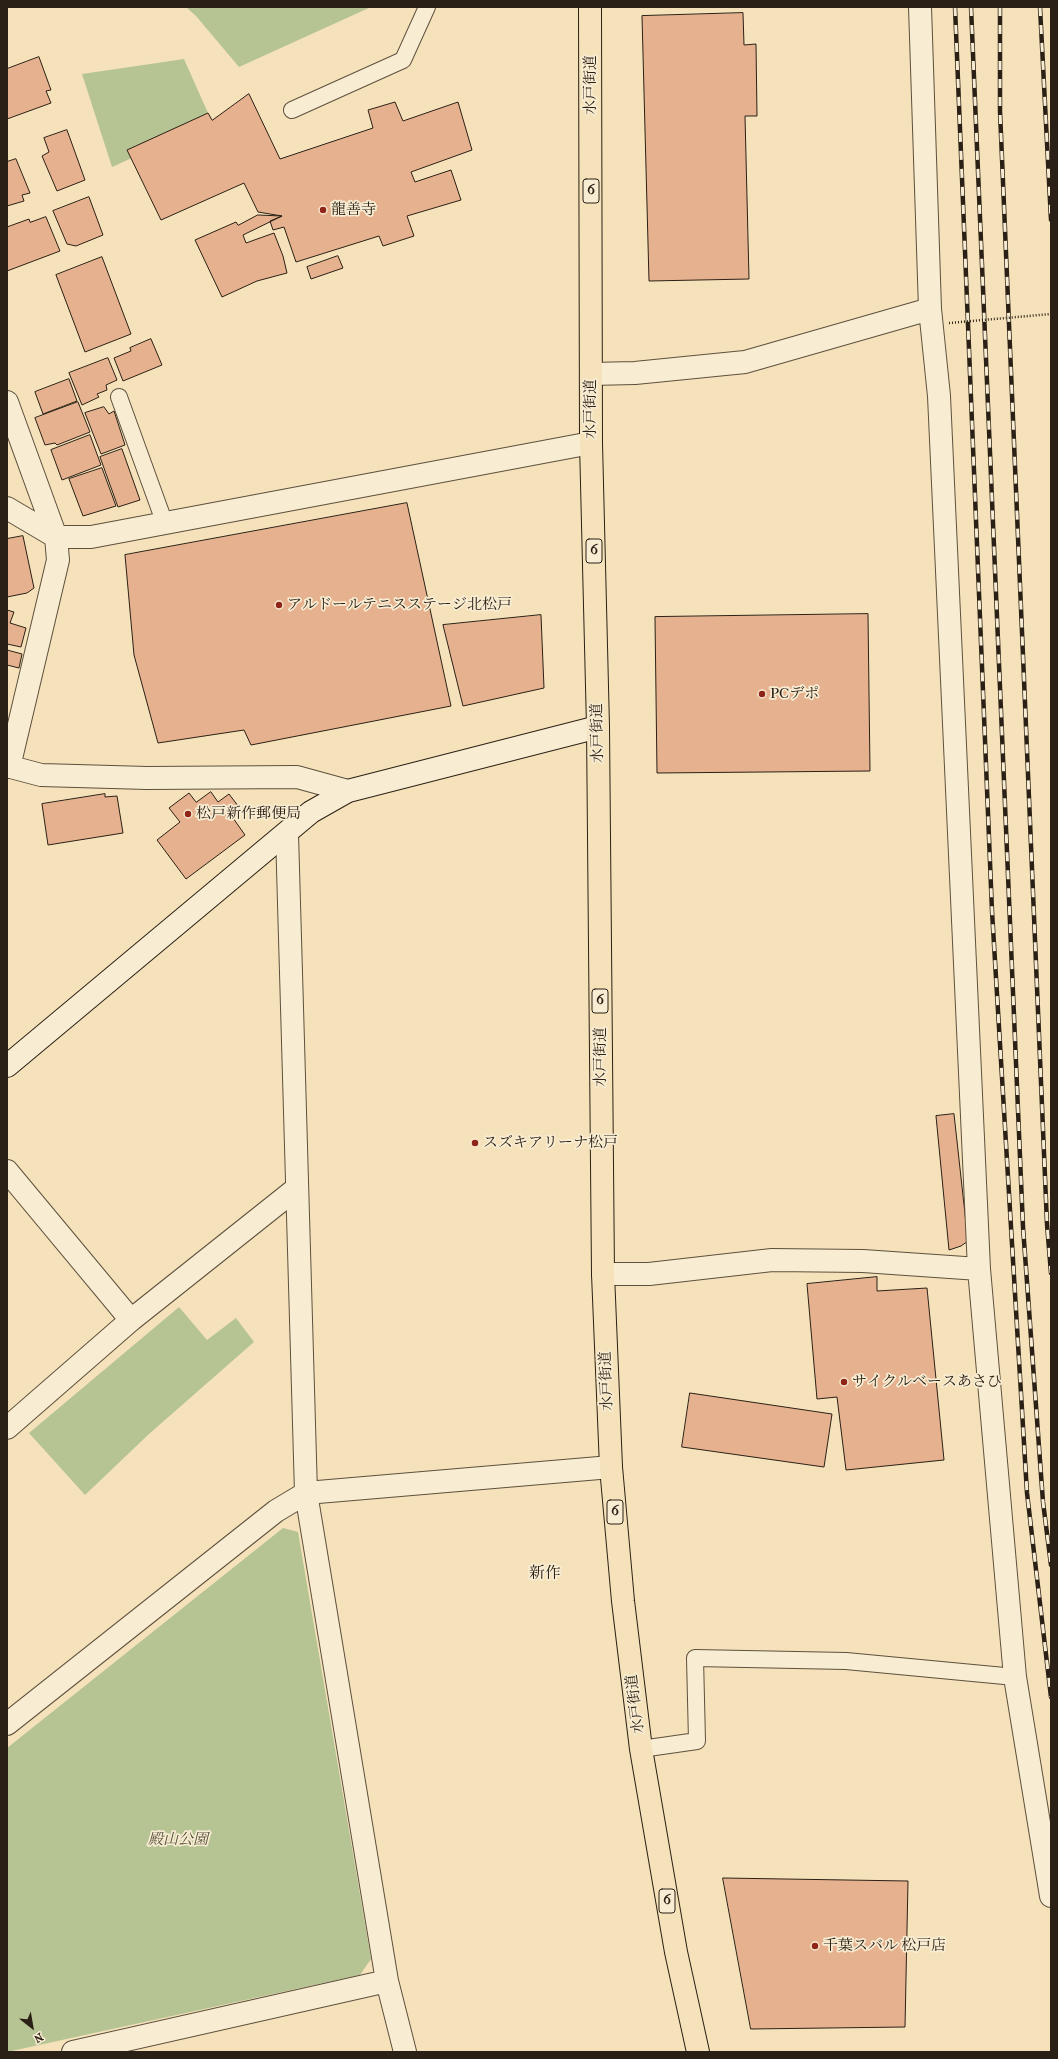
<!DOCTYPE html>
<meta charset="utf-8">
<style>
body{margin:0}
#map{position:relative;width:1058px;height:2059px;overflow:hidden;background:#f5e2ba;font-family:"IM FELL French Canon",serif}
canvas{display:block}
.frame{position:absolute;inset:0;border:8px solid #2b2015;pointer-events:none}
.north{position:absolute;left:12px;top:2007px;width:40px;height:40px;-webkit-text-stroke:3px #f8ecd2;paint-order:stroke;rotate:149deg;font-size:11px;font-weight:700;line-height:16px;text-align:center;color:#2b2015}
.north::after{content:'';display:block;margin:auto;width:14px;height:18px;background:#2b2015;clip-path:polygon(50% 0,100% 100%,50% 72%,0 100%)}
</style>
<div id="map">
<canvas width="1058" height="2059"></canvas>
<div class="frame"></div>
<div class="north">N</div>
</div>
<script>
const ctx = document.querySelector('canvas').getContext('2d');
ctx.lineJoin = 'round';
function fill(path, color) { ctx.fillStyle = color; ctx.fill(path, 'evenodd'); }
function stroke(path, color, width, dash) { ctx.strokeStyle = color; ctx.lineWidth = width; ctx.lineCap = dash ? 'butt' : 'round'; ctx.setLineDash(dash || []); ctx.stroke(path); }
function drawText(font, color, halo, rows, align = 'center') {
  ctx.font = font + ' "IM FELL French Canon","Noto Serif JP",serif'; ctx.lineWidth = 3.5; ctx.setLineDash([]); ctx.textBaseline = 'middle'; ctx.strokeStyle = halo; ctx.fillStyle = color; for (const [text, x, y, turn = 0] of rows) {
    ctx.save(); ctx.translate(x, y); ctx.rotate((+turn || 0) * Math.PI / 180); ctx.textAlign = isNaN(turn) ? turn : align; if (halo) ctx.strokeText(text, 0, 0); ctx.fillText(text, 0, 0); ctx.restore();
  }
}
fill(new Path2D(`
 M186 7H371L239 67 196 16Z
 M184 59 212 122 112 167 82 74Z
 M179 1307 207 1340 236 1318 254 1342 149 1434 85 1495 29 1433Z
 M283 1528 298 1532 371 1959 360 1975 7 2052V1748Z`), '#b6c494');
const building = new Path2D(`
 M743 13 744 45 756 44 757 116H745L749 279 649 281 642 16Z
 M39 57 51 90 46 91 51 103 7 119V69Z
 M249 94 280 159 373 128 368 110 395 102 403 121 458 102 472 150 411 172 415 182 451 170 461 200 407 216 414 236 383 246 379 236 296 262 284 227 273 230 270 221 282 216 258 212 244 183 161 220 127 150 208 113 212 120Z
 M67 130 85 180 57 191 42 156 49 152 44 138Z
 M16 159 30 193 22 195 24 201 7 206V162Z
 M89 197 103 235 76 246 67 244 53 211Z
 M258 215 282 216 243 235 246 243 274 233 283 256 287 273 257 281 222 297 195 240 236 222 238 225Z
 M46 217 60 251 7 271V227L29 219 30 222Z
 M338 256 343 268 311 279 307 267Z
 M102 257 131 334 85 352 56 275Z
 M151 339 162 365 123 381 114 358 131 351 130 348Z
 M108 358 117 380 106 385 107 390 97 394 99 397 82 405 69 373Z
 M69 379 77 401 43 414 35 392Z
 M78 402 90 432 57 445 55 443 45 445 35 418Z
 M104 407 109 414 114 411 125 445 101 454 85 413Z
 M90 435 101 465 62 480 51 450Z
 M122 449 140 500 118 507 100 457Z
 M102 468 116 506 83 516 69 479Z
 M407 503 451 706 251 745 244 730 158 743 134 655 125 555Z
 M23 536 34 588 27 593 7 597V539Z
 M7 610 14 612 10 623 26 628 21 647 7 644Z
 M868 614 870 771 657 773 655 617Z
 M541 615 544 688 463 706 443 625Z
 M7 650 22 654 19 668 7 665Z
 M211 792 218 802 229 794 242 811 233 818 245 835 186 879 157 840 180 822 169 808 189 793 196 802Z
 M105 794V797L117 796 123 833 48 845 42 804Z
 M954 1114 968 1241 961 1246 949 1250 936 1116Z
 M877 1277V1291L927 1288 944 1460 846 1470 837 1397 817 1399 807 1284Z
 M690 1393 832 1414 824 1467 682 1447Z
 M723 1878 908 1881 905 2027 751 2029Z`);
fill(building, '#e6b18e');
stroke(building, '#2b2015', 1);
const lane = new Path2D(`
 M292 110 403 60 427 7
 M119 397 165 524
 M641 1749 697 1741 695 1658 846 1661 1015 1677`);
const street = new Path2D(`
 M930 309 939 396 979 1269 1015 1677 1051 1896
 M591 374 635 373 745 362 930 309 920 7
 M7 402 56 537 58 560 9 767
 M7 508 56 537H91L591 443
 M7 766 41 775 147 778 297 777 348 791
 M287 834 306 1493 387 1981 405 2052
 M7 1171 131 1320
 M603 1274H649L772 1260 863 1261 979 1269
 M7 1428 131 1320 297 1188
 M7 1724 276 1511 306 1493 611 1467
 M73 2052 387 1981`);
const secondary = new Path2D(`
 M7 1066 311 812 348 791 598 727`);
const highway = new Path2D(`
 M590 7 591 443 598 727 603 1274 611 1467 623 1601 641 1749 676 1952 698 2052`);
stroke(lane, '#5e503e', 18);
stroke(street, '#5e503e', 24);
stroke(secondary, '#2b2015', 24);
stroke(highway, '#2b2015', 24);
stroke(lane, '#f8ecd2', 16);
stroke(street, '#f8ecd2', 22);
stroke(secondary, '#f8ecd2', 22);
stroke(highway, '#f5e2ba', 22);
const rail = new Path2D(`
 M955 7 992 911 1027 1493 1051 1697
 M971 7 1023 1227 1043 1502 1051 1565
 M1000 7V111L1047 1224 1051 1273
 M1040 7 1051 220`);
stroke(rail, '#2b2015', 4.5);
stroke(rail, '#f8ecd2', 3, [9]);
stroke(new Path2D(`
 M949 323 1051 314`), '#2b2015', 2.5, [1, 2]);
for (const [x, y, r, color] of [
 [323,210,4,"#8f2418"],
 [279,605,4,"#8f2418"],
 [762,694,4,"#8f2418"],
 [188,814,4,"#8f2418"],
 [475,1143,4,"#8f2418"],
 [844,1382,4,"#8f2418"],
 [815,1946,4,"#8f2418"]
]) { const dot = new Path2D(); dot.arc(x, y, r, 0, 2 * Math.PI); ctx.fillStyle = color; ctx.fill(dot); stroke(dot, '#f8ecd2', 1.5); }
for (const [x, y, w] of [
 [591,191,16],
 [594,551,16],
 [600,1001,16],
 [615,1512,16],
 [667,1901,16]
]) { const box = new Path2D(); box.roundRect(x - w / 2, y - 12, w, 24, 3); ctx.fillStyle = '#f8ecd2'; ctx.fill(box); stroke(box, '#2b2015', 1); }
drawText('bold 14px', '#2b2015', null, [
 ["6",591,191],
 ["6",594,551],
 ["6",600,1001],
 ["6",615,1512],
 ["6",667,1901]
]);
drawText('15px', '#2b2015', '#f8ecd2', [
 ["水戸街道",591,85,-90],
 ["水戸街道",591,409,-90],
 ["水戸街道",598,733,-91],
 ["水戸街道",601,1057,-90],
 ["水戸街道",607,1381,-92],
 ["水戸街道",636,1704,-97]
]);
drawText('15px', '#2b2015', '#f8ecd2', [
 ["龍善寺",331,210],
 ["アルドールテニスステージ北松戸",287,605],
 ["PCデポ",770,694],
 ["松戸新作郵便局",196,814],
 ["スズキアリーナ松戸",483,1143],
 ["サイクルベースあさひ",852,1382],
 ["千葉スバル 松戸店",823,1946]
], 'left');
drawText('italic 15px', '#55513b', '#f8ecd2', [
 ["殿山公園",178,1840]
]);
drawText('16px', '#2b2015', '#f8ecd2', [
 ["新作",545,1574]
]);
</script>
